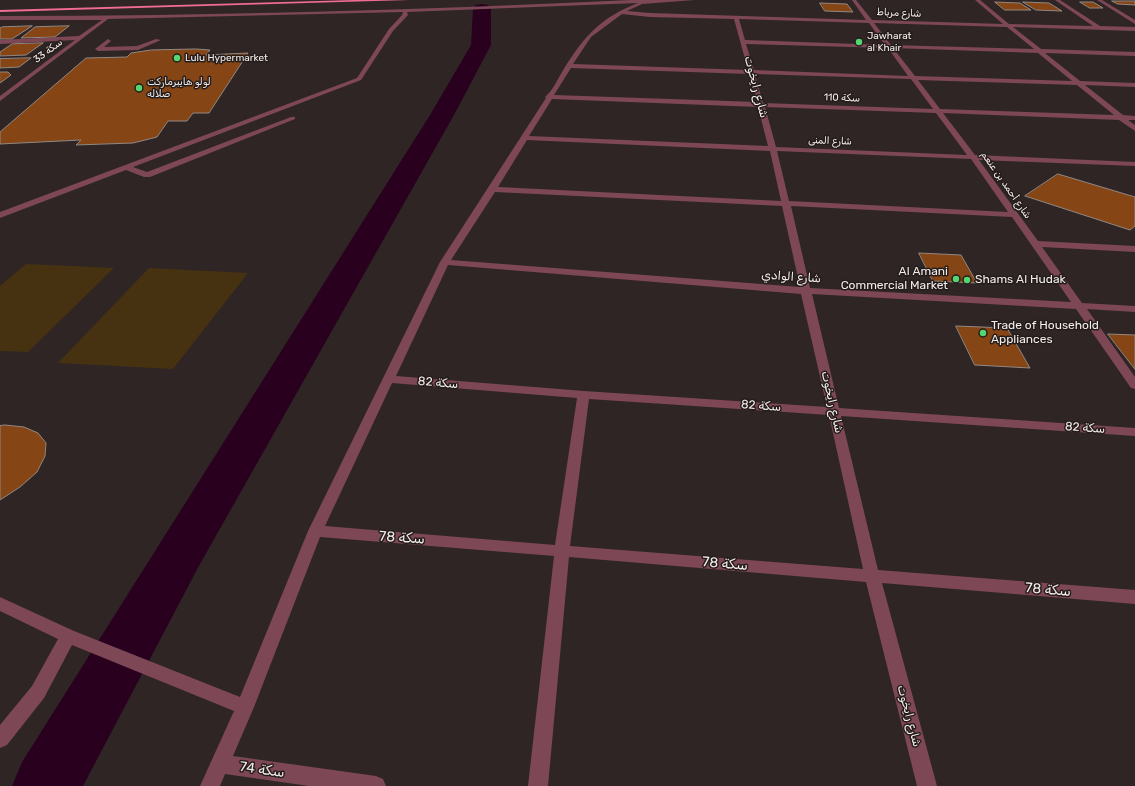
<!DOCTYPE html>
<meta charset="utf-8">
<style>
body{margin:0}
canvas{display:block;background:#2e2524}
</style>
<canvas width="1135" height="786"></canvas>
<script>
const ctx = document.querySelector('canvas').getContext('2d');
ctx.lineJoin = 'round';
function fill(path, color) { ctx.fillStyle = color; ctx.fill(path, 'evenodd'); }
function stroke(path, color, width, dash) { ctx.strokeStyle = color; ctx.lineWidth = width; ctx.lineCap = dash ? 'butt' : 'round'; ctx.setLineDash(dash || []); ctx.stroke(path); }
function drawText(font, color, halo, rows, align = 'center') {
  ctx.font = font + ' Rubik,Vazirmatn,sans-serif'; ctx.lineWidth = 3; ctx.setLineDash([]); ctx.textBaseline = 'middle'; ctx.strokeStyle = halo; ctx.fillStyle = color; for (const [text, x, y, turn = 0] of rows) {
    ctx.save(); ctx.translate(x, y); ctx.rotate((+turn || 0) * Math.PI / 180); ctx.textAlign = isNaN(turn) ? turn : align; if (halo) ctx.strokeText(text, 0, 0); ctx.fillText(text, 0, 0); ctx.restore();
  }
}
fill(new Path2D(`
 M26 264 114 268 28 352 0 351V286Z
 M149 268 248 273 173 369 58 363Z`), '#463111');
fill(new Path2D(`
 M482 4 488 5 491 9V45L454 115 200 564 83 786H12L22 762 430 115 471 45 473 9 476 5Z`), '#2a001f');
const building = new Path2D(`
 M1112 1H1135V5L1118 4Z
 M995 2 1020 3 1031 10H1005Z
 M1023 2 1049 3 1062 11 1036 10Z
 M1080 2H1093L1103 8H1090Z
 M820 3 847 4 853 12 825 11Z
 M32 26 12 39H0V28L2 27Z
 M69 26 55 37 21 38 35 27Z
 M43 43 26 55 0 56V52L12 44Z
 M196 49 210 50 206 55 248 53 209 113H193L187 121H168L157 137 133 143 76 145 81 140 0 144V132L86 58 127 57 131 53 151 50Z
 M31 58 19 67 0 68V59Z
 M0 72H8L11 75 0 83Z
 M1058 174 1135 197V226L1130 230 1025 196Z
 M919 253 961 255 977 283 933 281Z
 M956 326 1007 328 1030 368 975 365Z
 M1108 334 1135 335V369Z
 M5 425 24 427 38 433 46 443 45 456 37 472 20 487 0 500V426Z`);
fill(building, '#864515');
stroke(building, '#918883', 1);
fill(new Path2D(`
 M631 0H695L642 4 627 11 650 13 866 20 852 0H856L872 20 1003 24 975 0H980L1009 24 1093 26 1055 0H1060L1100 26 1135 27V31L1013 27 1041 49 1135 52V56L1045 53 1080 81 1135 83V87L1085 85 1123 115 1135 116V120H1128L1135 125V131L1119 120 943 113 975 155 1135 162V166L979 160 1038 241 1135 246V252L1042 247 1082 303 1135 306V312L1087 309 1135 377V389L1131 388 1076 309 812 294 839 408 1135 428V436L841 416 878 570 1135 590V604L882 583 937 786H917L866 582 569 557 548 786H528L554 556 320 537 254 707 233 756 376 776 383 779 386 786H309L225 774 220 786H200L234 711 72 645 44 698 7 745 0 748V725L32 686 58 639 0 611V597L74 631 240 697 308 531 440 262 546 98 545 97C553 91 559 76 565 67 585 35 602 17 638 3L407 12 408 15 393 31 361 80 133 167 147 172 291 117H295V119L150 177H144L126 170 0 218V212L357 78 389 29 402 15 403 12 108 19 0 101V96L75 40 0 44V40L79 36 102 20H0V16C210 16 421 10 631 0ZM622 14 650 17 734 19 748 70 573 64 591 37ZM739 19 869 23 885 45 745 40ZM874 23 1007 27 1034 49 891 45ZM746 44 888 48 908 76 754 70ZM893 48 1038 53 1072 81 915 76ZM571 68 749 74 757 102 554 95ZM755 74 911 79 933 109 763 103ZM918 80 1077 85 1114 115 940 109ZM552 99 758 107 768 146 529 136ZM765 107 936 113 967 155 776 147ZM527 140 770 151 781 201 498 187ZM777 151 971 159 1008 212 789 201ZM495 192 782 206 800 287 451 260ZM791 206 1012 217 1071 302 810 288ZM448 265 801 294 827 407 584 391 396 376ZM392 383 577 398 555 545 325 526ZM589 399 829 415 863 569 570 546Z
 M1097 0H1102L1135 20V24Z
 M156 39 161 40 138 50 98 51 95 49 108 39 111 41 104 47 137 46Z`), '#7d4755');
fill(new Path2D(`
 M354 0H409L0 12V10Z`), '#f06c92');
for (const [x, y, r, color] of [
 [859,42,4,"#56d671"],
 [177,58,4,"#56d671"],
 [139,88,4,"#56d671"],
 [956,279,4,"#56d671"],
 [967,280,4,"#56d671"],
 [983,333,4,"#56d671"]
]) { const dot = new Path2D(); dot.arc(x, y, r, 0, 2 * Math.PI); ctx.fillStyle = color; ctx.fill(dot); stroke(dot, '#241c1a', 1.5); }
drawText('10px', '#f3edec', '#241c1a', [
 ["شارع مرباط",899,13,2],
 ["سكة 33",48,51,-37],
 ["سكة 110",842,98,2],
 ["شارع المنى",830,141,2],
 ["شارع أحمد بن عنعم",1006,185,55]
]);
drawText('10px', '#f3edec', '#241c1a', [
 ["Jawharat",867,36],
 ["al Khair",867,48],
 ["Lulu Hypermarket",185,58],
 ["لولو هايبرماركت",147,82],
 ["صلاله",147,94]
], 'left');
drawText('12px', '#f3edec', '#241c1a', [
 ["شارع رايخوت",756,87,75],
 ["شارع الوادي",791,277,4],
 ["سكة 82",438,383,5],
 ["شارع رايخوت",832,402,77],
 ["سكة 82",761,406,4],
 ["سكة 82",1085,428,4],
 ["شارع رايخوت",909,716,75]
]);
drawText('12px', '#f3edec', '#241c1a', [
 ["Al Amani",948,272,"right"],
 ["Commercial Market",948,286,"right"],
 ["Shams Al Hudak",975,280],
 ["Trade of Household",991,326],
 ["Appliances",991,340]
], 'left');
drawText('14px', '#f3edec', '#241c1a', [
 ["سكة 78",402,538,4],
 ["سكة 78",725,564,5],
 ["سكة 78",1048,590,5],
 ["سكة 74",262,770,8]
]);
</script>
